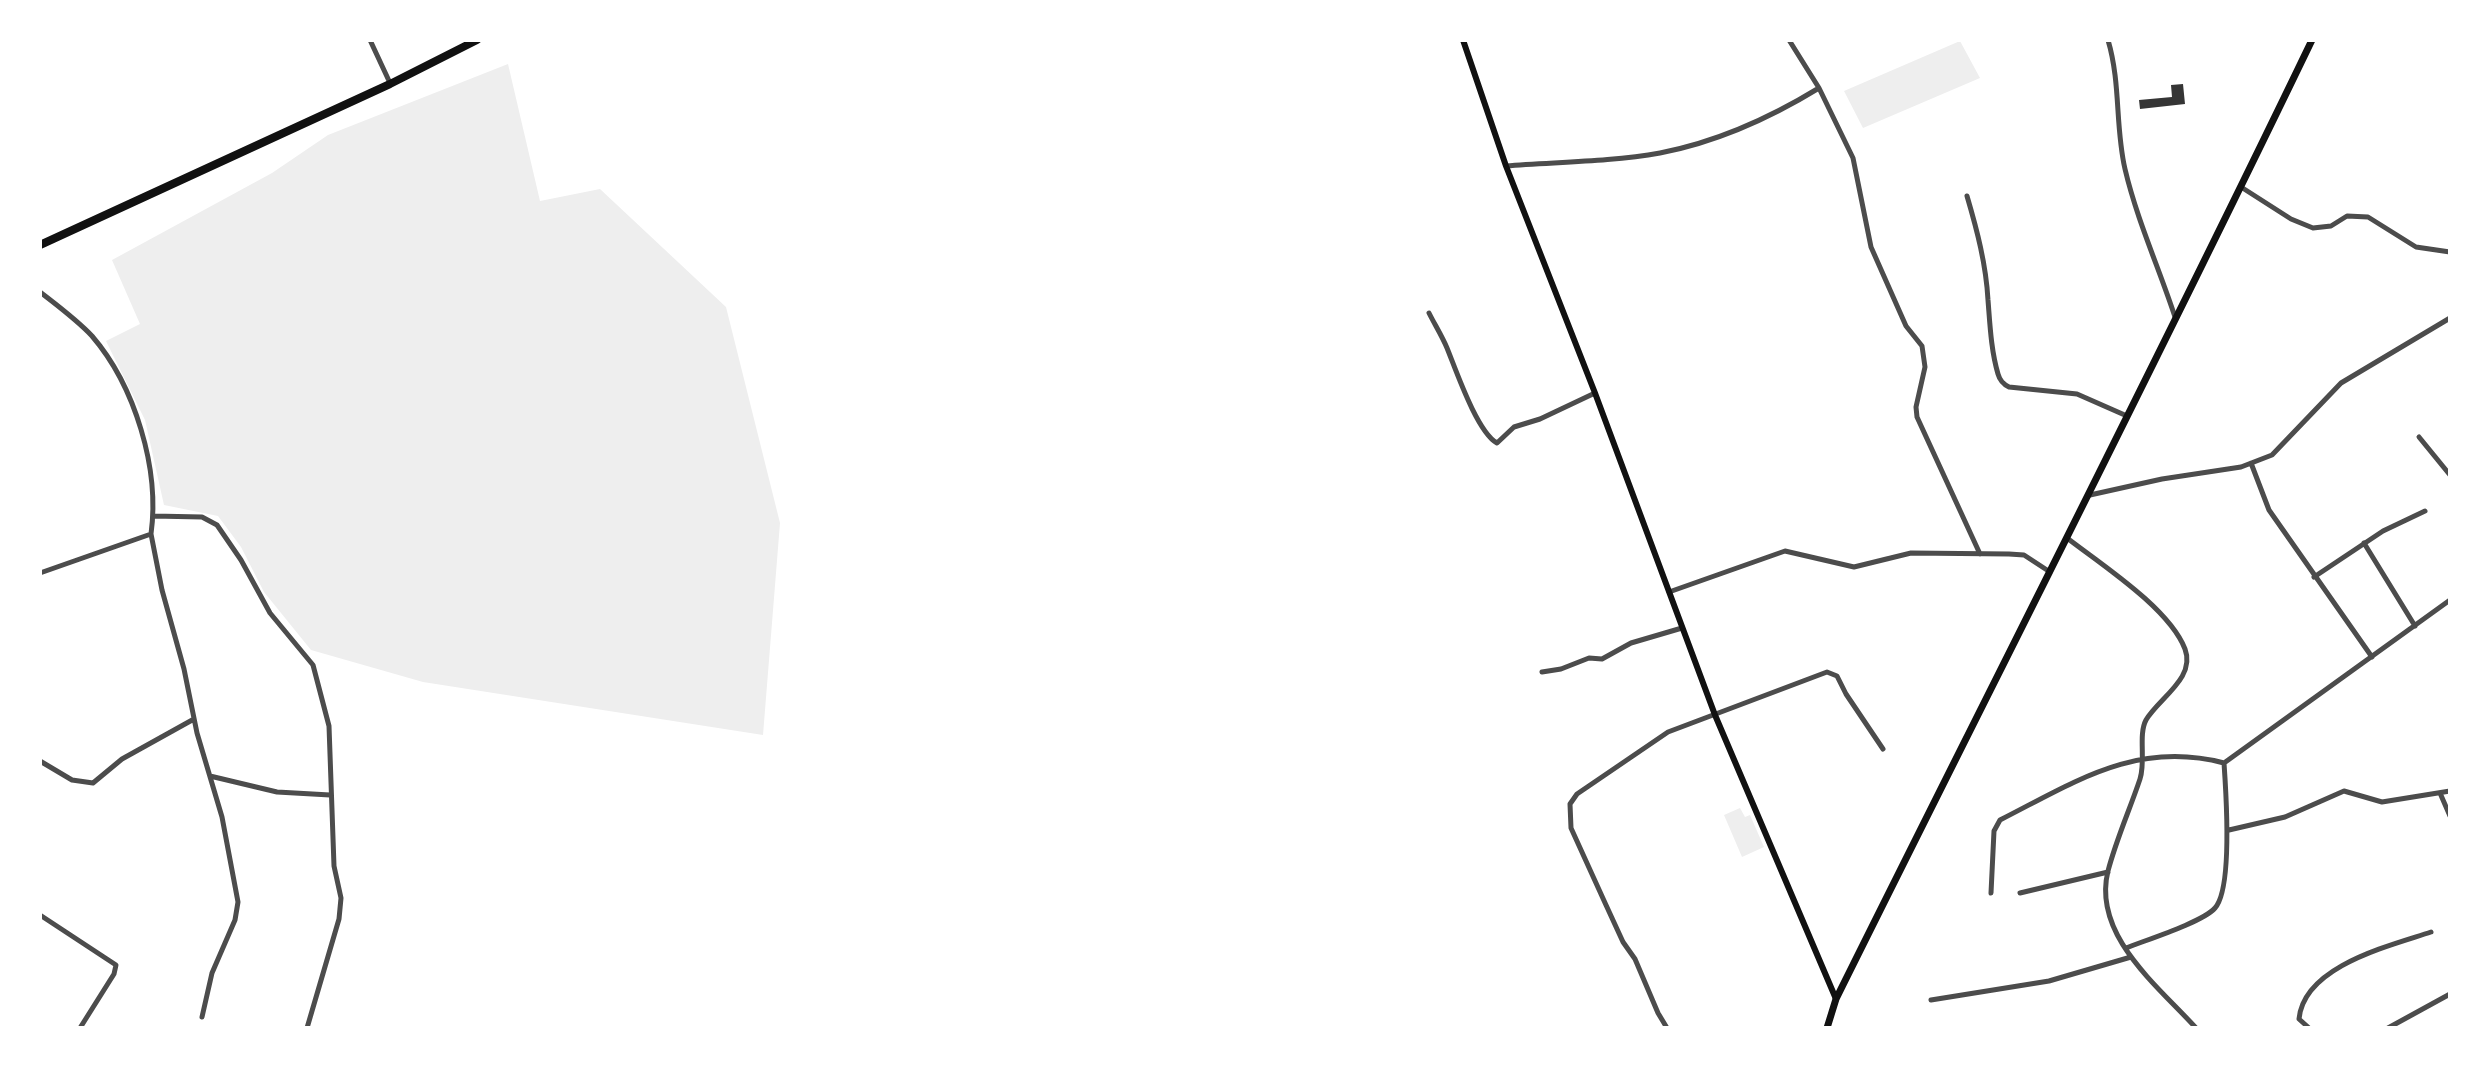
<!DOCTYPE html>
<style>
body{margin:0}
#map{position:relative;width:2490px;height:1068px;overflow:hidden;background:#fff;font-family:Inter,sans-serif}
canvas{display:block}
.frame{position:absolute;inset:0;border:42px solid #fff;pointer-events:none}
</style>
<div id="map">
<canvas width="2490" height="1068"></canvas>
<div class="frame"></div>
</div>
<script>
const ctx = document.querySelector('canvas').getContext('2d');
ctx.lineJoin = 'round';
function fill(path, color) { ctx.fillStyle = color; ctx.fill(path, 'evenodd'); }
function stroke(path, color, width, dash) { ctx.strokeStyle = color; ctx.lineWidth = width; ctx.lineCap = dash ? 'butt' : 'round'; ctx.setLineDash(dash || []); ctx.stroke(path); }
fill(new Path2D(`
 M1960 41 1980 78 1863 128 1844 91Z
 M508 64 540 201 600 189 726 307 780 523 763 735 423 682 311 650 264 592 241 547 218 516 164 505 145 420 106 341 140 324 112 260 272 173 328 135Z
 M1740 808 1745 817 1750 815 1764 847 1742 857 1724 815Z`), '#eee');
fill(new Path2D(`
 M2183 84 2185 104 2140 109 2139 100 2172 97 2171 85Z`), '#353535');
stroke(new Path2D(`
 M370 40 390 83
 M1789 40 1819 88 1853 158 1871 247 1906 326 1922 346 1925 367 1916 407 1917 417 1980 554
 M2108 40C2121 84 2115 126 2125 169 2137 220 2159 268 2175 317
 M1506 166C1556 162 1610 162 1660 153 1717 142 1770 118 1819 88
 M2241 187 2291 219 2313 228 2331 226 2347 216 2368 217 2416 247 2450 252
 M1967 196C1977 230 1986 264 1988 300 1990 325 1991 350 1998 374 2000 381 2003 384 2009 387L2077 394 2127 416
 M40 292C58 306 77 320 92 336 135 386 160 469 151 534L40 573
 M1429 313C1435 325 1442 336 1447 348 1456 370 1477 432 1497 443L1514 427 1540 419 1595 393
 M2419 437 2450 475
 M2251 463 2269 510 2372 657
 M2090 495 2162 479 2241 467 2272 455 2341 383 2450 318
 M153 516 202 517 217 525 241 560 270 613 313 665 329 726 334 866 341 898 339 919 307 1028
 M151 534 162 590 184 669 197 733 222 817 238 902 235 920 212 973 202 1017
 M2067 538C2102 565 2169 608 2185 649 2196 678 2159 698 2146 720 2138 735 2146 761 2140 779 2130 809 2116 840 2108 871 2092 935 2158 986 2196 1028
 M2364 543 2415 626
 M2314 577 2383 531 2425 511
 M1669 592 1785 551 1854 567 1911 553 2009 554 2024 555 2050 572
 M1542 672 1561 669 1589 658 1602 659 1631 643 1682 628
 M40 761 72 780 93 783 122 759 194 719
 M210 776 277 792 330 795
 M2440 793 2450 816
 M2229 830 2285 817 2344 791 2382 802 2450 791
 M1991 893 1994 831 2000 820C2075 782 2136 740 2224 763
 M2020 893 2108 872
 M40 915 116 965 114 974 80 1028
 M2126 948C2146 940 2203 922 2215 908 2233 888 2226 792 2224 763L2450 600
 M1931 1000 2049 981 2131 957
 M1667 1028 1658 1013 1635 959 1623 942 1606 905 1571 828 1570 804 1577 794 1668 732 1827 672 1837 676 1846 694 1883 749
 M2309 1028 2299 1019C2304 966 2389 946 2431 932
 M2388 1028 2450 994`), '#4c4c4c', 5);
stroke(new Path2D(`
 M1463 40 1506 166 1595 393 1715 715 1836 999`), '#111', 6);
stroke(new Path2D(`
 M1827 1028 1836 999C1995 679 2157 362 2312 40`), '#111', 7);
stroke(new Path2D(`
 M40 245 390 84 477 40`), '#111', 8);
</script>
